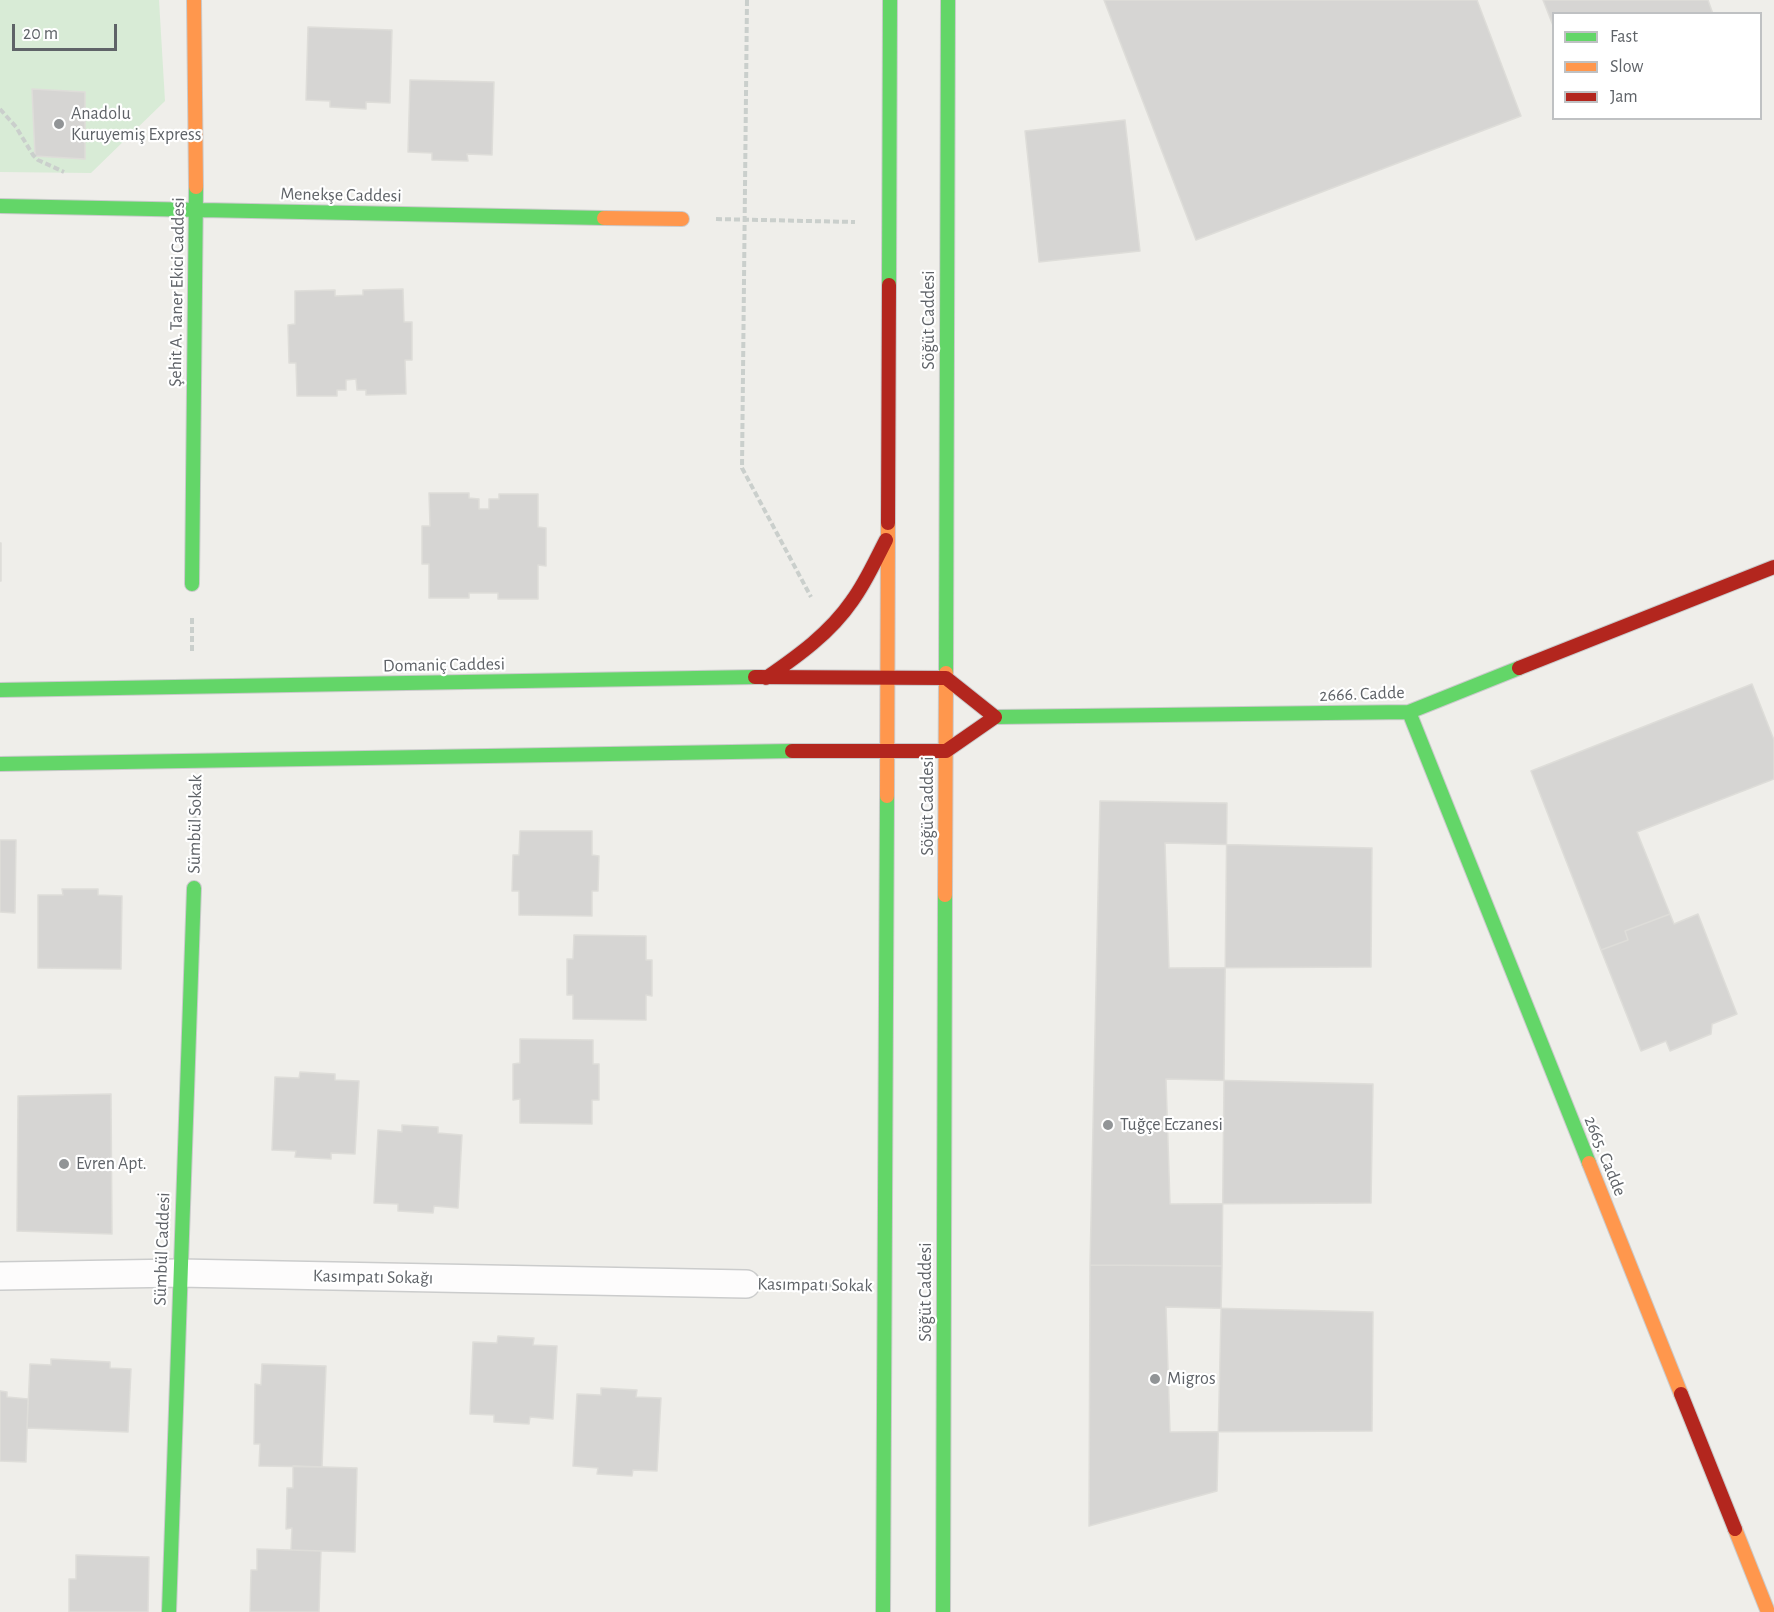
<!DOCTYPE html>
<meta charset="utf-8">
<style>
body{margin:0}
#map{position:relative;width:1774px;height:1612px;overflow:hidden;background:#efeeea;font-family:"Alegreya Sans",sans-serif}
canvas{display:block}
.legend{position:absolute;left:1552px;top:12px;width:210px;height:108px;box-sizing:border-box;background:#fff;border:2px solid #bfc1c3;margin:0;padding:8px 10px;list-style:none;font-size:18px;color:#5f6368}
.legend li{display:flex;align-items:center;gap:12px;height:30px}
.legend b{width:30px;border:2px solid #bfc1c3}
.scale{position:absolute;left:12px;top:24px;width:105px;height:27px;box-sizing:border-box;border:3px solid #5f6368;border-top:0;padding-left:8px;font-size:18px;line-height:21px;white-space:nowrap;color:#5f6368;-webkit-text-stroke:4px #fff;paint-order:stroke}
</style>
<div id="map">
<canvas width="1774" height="1612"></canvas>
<ul class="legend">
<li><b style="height:8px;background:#63d668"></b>Fast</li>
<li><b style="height:8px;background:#ff974d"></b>Slow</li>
<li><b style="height:8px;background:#b3261e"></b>Jam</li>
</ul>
<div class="scale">20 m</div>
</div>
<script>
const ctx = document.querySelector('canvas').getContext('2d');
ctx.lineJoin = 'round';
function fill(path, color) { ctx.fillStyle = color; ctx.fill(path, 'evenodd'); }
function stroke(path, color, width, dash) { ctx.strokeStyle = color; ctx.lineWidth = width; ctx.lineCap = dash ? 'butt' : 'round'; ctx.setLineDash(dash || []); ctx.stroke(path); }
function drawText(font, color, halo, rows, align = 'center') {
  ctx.font = font + ' "Alegreya Sans",sans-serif'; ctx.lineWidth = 4.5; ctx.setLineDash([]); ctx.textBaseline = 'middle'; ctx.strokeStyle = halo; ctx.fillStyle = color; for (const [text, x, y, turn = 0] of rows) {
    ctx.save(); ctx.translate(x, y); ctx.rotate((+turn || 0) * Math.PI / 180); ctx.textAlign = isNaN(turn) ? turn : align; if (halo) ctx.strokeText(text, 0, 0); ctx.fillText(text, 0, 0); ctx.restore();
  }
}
fill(new Path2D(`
 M0 0H159L165 101 91 173 0 172Z`), '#d8ebd6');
const building = new Path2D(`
 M1104 0H1477L1521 116 1196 240Z
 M1543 0H1708L1713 14H1554V28Z
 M308 27 392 30 390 103 366 102V109L330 107V101L306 100Z
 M410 80 494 82 492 155 467 154 468 161 432 160V153L408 152Z
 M32 89 85 92V159L35 156Z
 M1125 120 1140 251 1039 262 1025 131Z
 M403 289 404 322H412V360H405L406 394 366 395V390H357L356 379 346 380V390H337V396H297L296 363H289L288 325 295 324V291L335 290V296L363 295V290Z
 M429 493H469V498L479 499V509H489V499H499V494H538V527L546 528V566L538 565V599H498V593H469V598H429V564H422V526H430Z
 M0 543H1V581H0Z
 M1752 684 1774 740V779L1637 832 1670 914 1625 931 1628 940 1601 950 1531 771Z
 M1100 801 1227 803 1222 1266 1090 1265Z
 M520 831H592V855L599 856 598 891H592V916L519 915V891H512L513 855H519Z
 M0 840H16L15 913 0 912Z
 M1165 843 1372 848 1371 967 1169 968Z
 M62 889H98V895L122 896 121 969 38 968V895H63Z
 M1670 914 1674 924 1698 914 1737 1014 1712 1024 1711 1034 1670 1051 1666 1041 1641 1051 1601 950 1628 940 1625 931Z
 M574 935 646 936V960H652V996L646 995V1020L573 1019V995H567V959H573Z
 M520 1039 593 1040V1064H599V1100H592V1124L520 1123V1099L513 1100V1064L520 1063Z
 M300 1072 335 1074V1080L359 1081 355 1154 331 1153V1159L295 1157 296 1151 272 1150 275 1077 299 1078Z
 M1166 1079 1373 1084 1371 1203 1170 1204Z
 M111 1094 112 1234 17 1231 18 1096Z
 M402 1125 438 1127V1133L462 1135 458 1208 434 1206 433 1213 398 1211V1204L374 1203 378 1130 402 1132Z
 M1090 1265 1222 1266 1217 1491 1089 1526Z
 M1166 1307 1373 1312 1372 1431 1170 1432Z
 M498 1336 534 1338 533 1345 557 1346 553 1419 530 1417 529 1424 494 1422V1415L470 1414 473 1342 497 1343Z
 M51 1359 110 1362V1368L131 1369 128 1432 27 1428 30 1364 51 1365Z
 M262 1364 326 1366 322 1467 259 1466 260 1444H254L255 1384 261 1385Z
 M601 1388 637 1390 636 1397 661 1398 657 1471 633 1470 632 1476 597 1474 598 1468 573 1466 577 1394 601 1395Z
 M0 1391 7 1392V1397L28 1399 26 1462 0 1461Z
 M293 1466 357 1468 355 1552 291 1550 292 1528 286 1529 287 1488H293Z
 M257 1549 321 1551 319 1612H250L251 1570H257Z
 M76 1555 149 1557 148 1612H69V1579H76Z`);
fill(building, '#d6d5d3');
stroke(building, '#deddd9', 1.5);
const street = new Path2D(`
 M0 1276 179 1273 746 1284`);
const fast = new Path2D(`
 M0 206 604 218
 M889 285 890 0
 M192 584 196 187
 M946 673 948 0
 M0 690 755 677
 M1409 712 1589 1163
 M995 717 1409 712 1519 668
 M0 764 792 751
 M169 1612 194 888
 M883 1612 887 796
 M943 1612 945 895`);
const slow = new Path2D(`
 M194 0 196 187
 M604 218 682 219
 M887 796 888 523
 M945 895 946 673
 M1589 1163 1681 1394
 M1735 1529 1768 1612`);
const jam = new Path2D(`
 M888 523 889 285
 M1519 668 1774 567
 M755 677 946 678
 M766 678C798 656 830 633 852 601 866 582 875 561 886 540
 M792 751H946L995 717 946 678
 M1681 1394 1735 1529`);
stroke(street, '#cbcccc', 30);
stroke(fast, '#cacacb', 16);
stroke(slow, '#cacacb', 16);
stroke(jam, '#cacacb', 16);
stroke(new Path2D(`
 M747 0 742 468 811 597
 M0 109 16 127 33 155 38 160 64 172
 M716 219 855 222
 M192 618V652
 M194 854 195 796
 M775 1284 851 1286`), '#cacfcc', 4, [6, 3]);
stroke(street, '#fdfcfc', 27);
stroke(fast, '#63d668', 14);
stroke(slow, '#ff974d', 14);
stroke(jam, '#b3261e', 14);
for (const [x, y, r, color] of [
 [59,124,6,"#919496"],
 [1108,1125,6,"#919496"],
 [64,1164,6,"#919496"],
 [1155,1379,6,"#919496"]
]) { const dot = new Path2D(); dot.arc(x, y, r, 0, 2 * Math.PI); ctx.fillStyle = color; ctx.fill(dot); stroke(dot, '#fff', 2); }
drawText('18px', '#5f6368', '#fff', [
 ["Anadolu",71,114],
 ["Kuruyemiş Express",71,135],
 ["Tuğçe Eczanesi",1120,1125],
 ["Evren Apt.",76,1164],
 ["Migros",1167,1379]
], 'left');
drawText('18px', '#5f6368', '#fff', [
 ["Menekşe Caddesi",341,195,1],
 ["Şehit A. Taner Ekici Caddesi",177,292,-89],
 ["Söğüt Caddesi",929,320,-90],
 ["Domaniç Caddesi",444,665,-1],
 ["2666. Cadde",1362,694,-2],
 ["Söğüt Caddesi",928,806,-90],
 ["Sümbül Sokak",195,824,-89],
 ["2665. Cadde",1605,1156,68],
 ["Sümbül Caddesi",162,1249,-88],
 ["Kasımpatı Sokağı",373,1277,1],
 ["Kasımpatı Sokak",815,1285,1],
 ["Söğüt Caddesi",926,1292,-90]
]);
</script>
